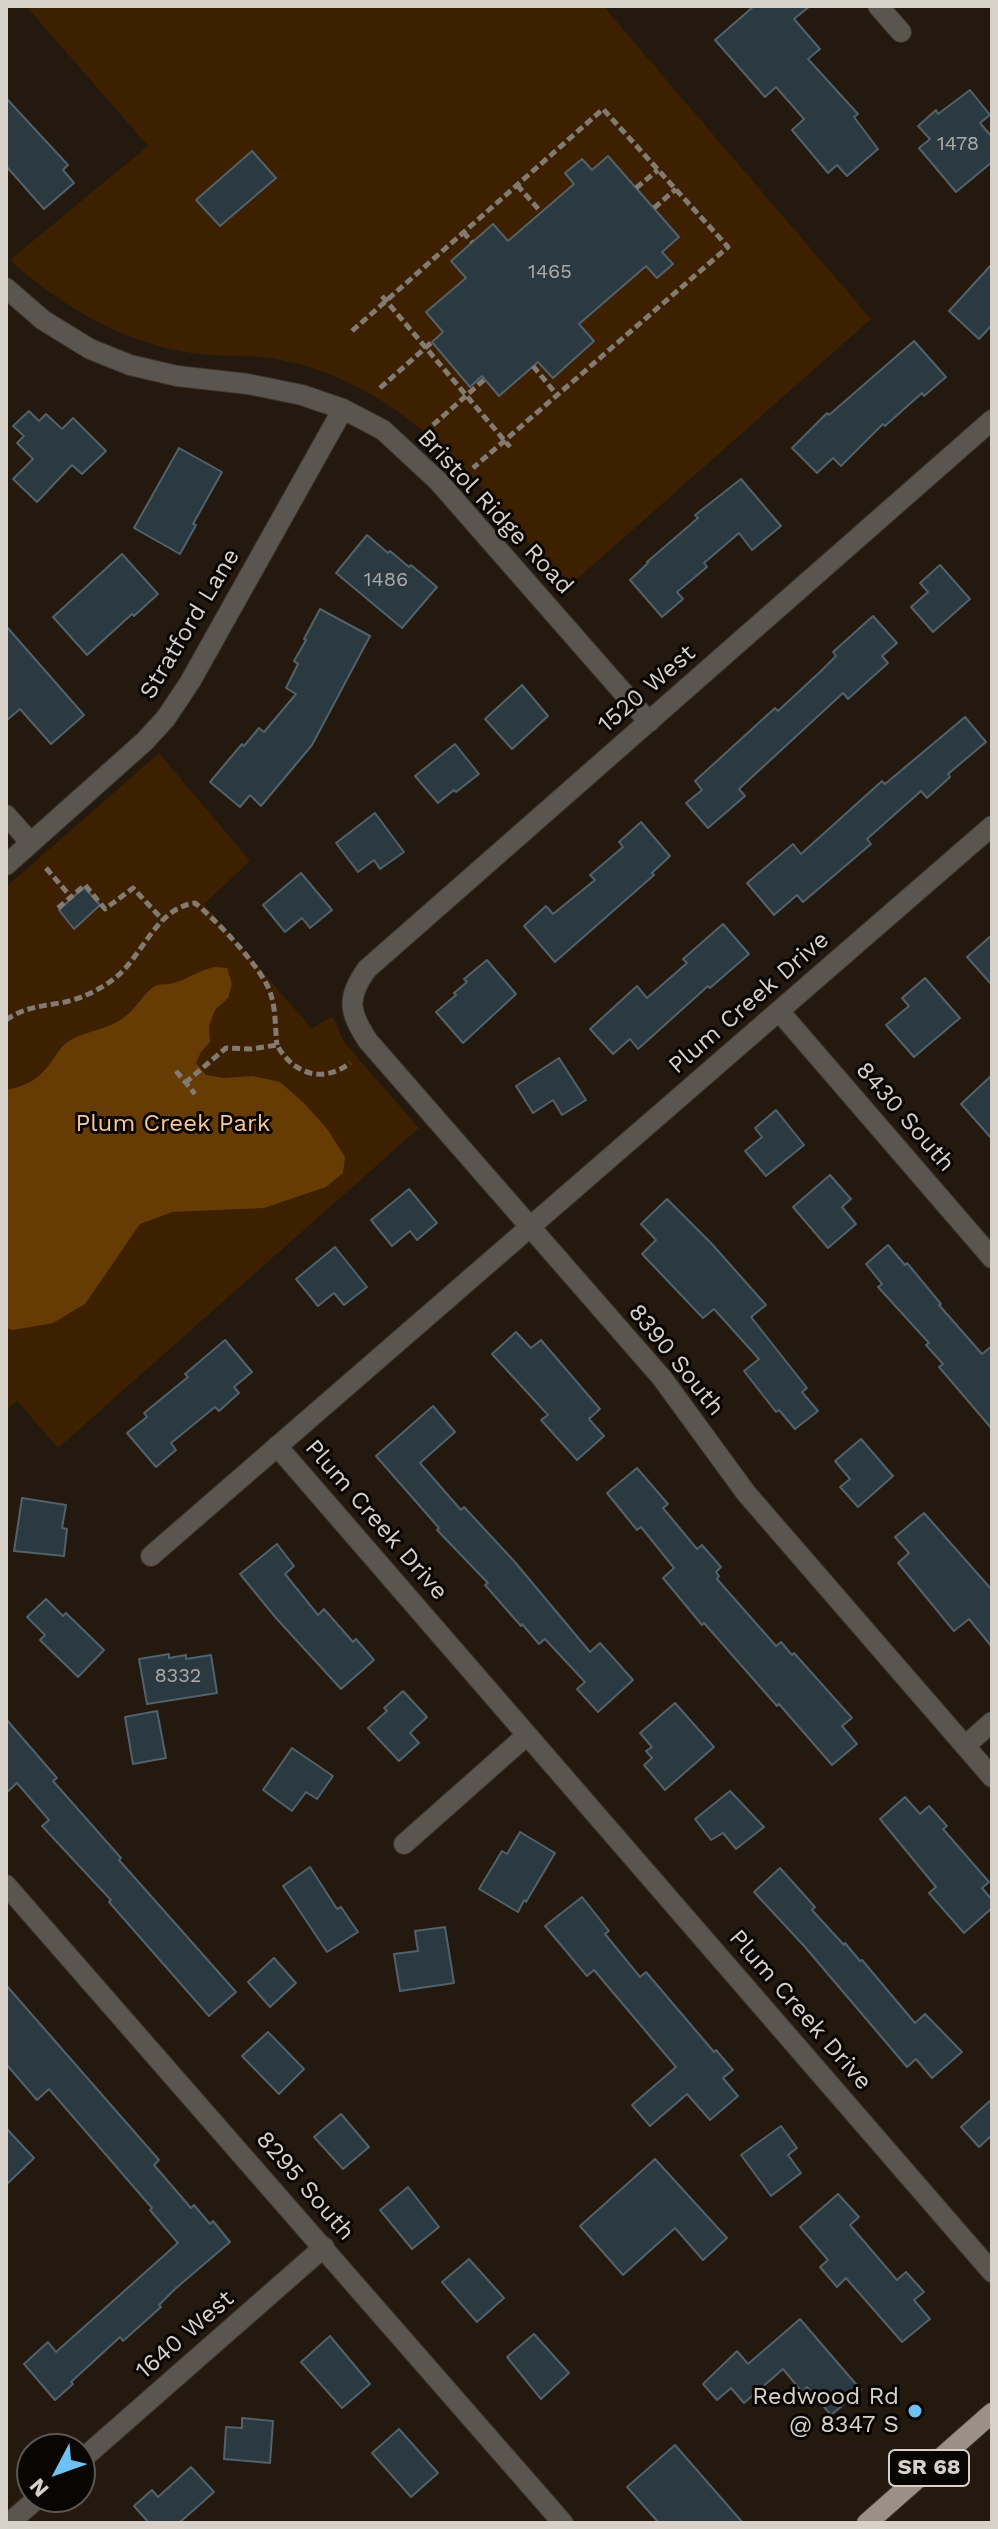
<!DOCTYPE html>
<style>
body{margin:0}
#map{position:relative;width:998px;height:2529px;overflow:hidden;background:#23190f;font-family:"Work Sans",sans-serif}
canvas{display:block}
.frame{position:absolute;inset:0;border:8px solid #d8d1ca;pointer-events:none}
.north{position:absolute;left:16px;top:2433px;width:80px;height:80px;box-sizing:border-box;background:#090503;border:2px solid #5c5753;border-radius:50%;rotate:229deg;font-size:22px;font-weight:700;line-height:32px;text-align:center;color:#d8d1ca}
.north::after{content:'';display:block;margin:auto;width:28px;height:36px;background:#6dc2f3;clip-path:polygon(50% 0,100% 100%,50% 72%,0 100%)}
</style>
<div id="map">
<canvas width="998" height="2529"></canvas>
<div class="frame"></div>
<div class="north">N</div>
</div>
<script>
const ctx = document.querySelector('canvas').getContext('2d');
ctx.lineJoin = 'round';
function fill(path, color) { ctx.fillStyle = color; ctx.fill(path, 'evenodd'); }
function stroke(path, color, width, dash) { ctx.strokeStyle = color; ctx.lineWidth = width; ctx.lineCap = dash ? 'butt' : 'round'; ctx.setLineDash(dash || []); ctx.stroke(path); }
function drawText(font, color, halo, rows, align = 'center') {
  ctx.font = font + ' "Work Sans",sans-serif'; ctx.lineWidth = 6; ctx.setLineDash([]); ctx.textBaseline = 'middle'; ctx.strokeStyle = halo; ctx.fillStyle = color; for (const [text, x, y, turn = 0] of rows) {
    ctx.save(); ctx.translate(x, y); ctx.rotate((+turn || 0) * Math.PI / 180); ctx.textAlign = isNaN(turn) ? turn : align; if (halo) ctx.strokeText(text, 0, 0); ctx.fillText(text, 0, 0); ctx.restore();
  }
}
fill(new Path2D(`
 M26 6H603L871 319 567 588C498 508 436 419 336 377 309 365 276 357 247 356 235 355 222 356 210 355 135 350 65 310 10 260L148 146Z
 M159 753 250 861 204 904 312 1029 325 1020 333 1017 344 1042 419 1128 58 1448 17 1401 6 1410V887Z`), '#3c2000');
fill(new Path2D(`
 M215 967 227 968 232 984 228 998 215 1010 209 1026 210 1042 201 1052 196 1063 206 1075 224 1078 253 1076 280 1082 305 1104 328 1130 345 1157 343 1173 326 1187 264 1208 172 1212 140 1224 85 1304 53 1323 13 1330 6 1328V1090C27 1086 39 1079 51 1062 56 1055 60 1048 66 1043 81 1032 101 1031 117 1022 133 1014 139 999 152 988 158 983 161 985 169 984 186 981 198 970 215 967Z`), '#663b04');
const building = new Path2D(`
 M754 6H810L794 19 820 49 808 59 858 114 854 117 878 149 847 176 837 165 828 173 792 130 804 119 776 87 765 97 715 40Z
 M970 90 990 115 980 123 992 137V162L956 192 919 148 930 139 918 126 936 110 938 114Z
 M6 98 68 165 63 170 74 183 44 209 6 166Z
 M252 151 276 178 220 226 196 200Z
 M608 156 679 237 662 252 673 264 657 278 646 266 579 324 594 341 553 378 538 362 499 396 482 376 470 387 432 342 443 332 426 312 466 278 451 261 493 224 508 241 574 184 565 173 582 159 592 170Z
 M992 264V325L979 339 949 311Z
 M914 341 946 377 924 396 922 393 885 426 883 424 841 466 833 458 817 473 792 448 827 413 829 415Z
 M29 411 39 421 46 414 62 429 73 418 106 451 82 474 72 465 37 502 13 479 33 459 17 443 24 436 13 426Z
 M179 448 222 472 193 524 196 525 180 554 134 528Z
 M741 479 781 526 752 550 739 533 704 563 707 567 677 592 683 599 662 617 630 580 648 563 647 562 698 518 695 515Z
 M367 535 388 553 390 551 409 567 411 565 437 587 402 628 336 573Z
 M122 554 158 594 134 616 132 614 87 655 53 617Z
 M940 565 970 599 933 632 911 607 928 592 920 583Z
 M320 609 370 636 312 745 261 806 250 795 240 807 210 782 242 744 244 746 259 728 264 732 296 694 286 688 298 664 294 661 306 640 304 639Z
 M873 616 897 643 882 656 888 663 848 699 843 693 739 789 745 796 708 828 686 803 702 790 695 781 775 708 778 711 822 670 836 656 833 652Z
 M6 626 84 715 51 744 20 709 6 721Z
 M522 685 548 716 512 749 485 719Z
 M965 717 986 742 948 774 950 777 927 798 921 791 867 839 871 844 803 902 797 895 774 915 747 883 793 844 801 854 882 781 885 784Z
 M455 744 479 774 456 792 454 790 438 803 415 776Z
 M375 813 404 852 380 869 374 860 358 872 336 843Z
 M641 822 670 856 652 873 654 875 555 962 524 926 546 906 553 914 595 880 590 875 623 847 619 842Z
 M301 873 332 910 310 928 302 918 285 932 263 905Z
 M84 887 100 905 74 929 59 910Z
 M723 924 749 954 710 988 708 986 638 1049 630 1039 613 1054 590 1029 637 986 647 998 687 963 683 959Z
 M992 935V985L967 957Z
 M487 960 516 994 463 1043 436 1012 456 995 454 993 467 982 464 979Z
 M925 978 960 1018 914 1057 886 1025 909 1006 902 998Z
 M559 1058 586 1100 562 1115 553 1100 533 1113 516 1086Z
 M992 1075V1139L961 1104Z
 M776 1110 804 1145 766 1176 745 1151 762 1137 755 1128Z
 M830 1175 851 1199 842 1207 856 1224 828 1248 793 1207Z
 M409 1189 437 1223 417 1240 410 1231 392 1246 371 1220Z
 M667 1199 711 1243 766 1305 751 1317 807 1388 802 1392 818 1411 795 1429 779 1410 776 1412 744 1371 759 1359 714 1309 703 1318 642 1254 656 1240 641 1224Z
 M888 1245 905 1265 907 1263 941 1304 939 1305 982 1354 992 1346V1429L939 1367 943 1364 926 1345 929 1343 878 1287 882 1284 866 1264Z
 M335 1247 367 1287 344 1305 334 1293 318 1306 296 1279Z
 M516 1332 531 1348 541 1340 600 1409 589 1419 604 1436 577 1460 541 1420 548 1415 492 1354Z
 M225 1340 252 1372 234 1387 239 1393 219 1411 215 1407 171 1443 176 1450 156 1467 127 1433 147 1417 144 1413 188 1377 185 1374Z
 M433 1406 455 1432 420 1463 461 1510 464 1507 514 1561 590 1652 600 1643 633 1680 598 1712 577 1689 585 1682 545 1639 539 1644 522 1624 521 1626 485 1585 488 1583 437 1530 439 1528 376 1456Z
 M861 1439 893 1476 858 1507 840 1487 850 1479 835 1461Z
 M637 1468 668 1504 663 1508 697 1549 702 1545 721 1567 716 1572 719 1576 717 1579 776 1646 781 1642 792 1655 794 1653 852 1718 842 1726 857 1744 832 1765 779 1704 777 1706 704 1623 702 1625 663 1578 674 1568 641 1527 637 1530 607 1493Z
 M22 1498 66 1505 62 1528 67 1529 64 1556 14 1551Z
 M924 1513 992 1590V1647L969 1619 954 1631 898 1563 909 1553 895 1537Z
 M277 1544 294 1566 285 1574 318 1615 324 1609 353 1642 356 1639 374 1660 341 1689 276 1618 240 1574Z
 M46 1599 63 1616 66 1613 104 1650 78 1677 40 1640 45 1635 27 1617Z
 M169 1654V1658L186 1655V1659L211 1655 217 1693 147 1704 139 1659Z
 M403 1691 427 1717 410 1733 419 1743 399 1761 368 1728 387 1711 384 1708Z
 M675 1703 714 1747 665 1790 644 1765 652 1758 646 1751 652 1747 640 1733Z
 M157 1711 166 1758 133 1764 125 1717Z
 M6 1719 57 1778 53 1781 121 1858 119 1860 236 1992 209 2016 109 1902 111 1900 42 1826 49 1820 17 1783 6 1793Z
 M292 1748 333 1776 317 1799 306 1792 292 1811 263 1790Z
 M730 1791 764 1827 736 1849 723 1833 711 1840 695 1819Z
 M905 1797 920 1814 929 1806 947 1826 943 1829 989 1882 982 1888 992 1900V1908L964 1933 929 1893 936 1887 880 1819Z
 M520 1832 555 1853 526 1902 524 1900 518 1912 479 1889 502 1851 507 1854Z
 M310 1867 337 1909 341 1907 358 1932 327 1952 283 1886Z
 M780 1868 815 1907 812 1910 844 1945 845 1943 860 1961 862 1960 915 2023 925 2014 962 2052 932 2078 916 2059 907 2067 805 1947 754 1892Z
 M582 1897 609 1931 605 1934 640 1977 646 1972 714 2052 716 2050 733 2070 723 2078 738 2096 710 2120 687 2094 650 2126 632 2105 676 2067 594 1970 587 1976 545 1926Z
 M445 1927 454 1983 400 1991 394 1954 418 1951 415 1931Z
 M274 1958 296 1983 270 2007 248 1982Z
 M6 1985 159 2160 154 2165 191 2208 194 2205 210 2224 213 2221 230 2242 175 2289 159 2305 161 2307 123 2341 120 2337 71 2382 73 2384 55 2400 24 2364 48 2342 56 2352 178 2243 150 2210 152 2208 49 2089 37 2100 6 2064Z
 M268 2032 304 2069 279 2094 242 2056Z
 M992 2099V2135L979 2147 961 2127Z
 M341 2114 369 2147 343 2169 314 2137Z
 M781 2126 797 2148 788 2155 801 2173 771 2196 741 2155Z
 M6 2128 34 2158 6 2185Z
 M655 2159 727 2238 703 2260 675 2228 623 2275 580 2226Z
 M408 2187 439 2227 412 2249 380 2210Z
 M838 2194 859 2217 850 2225 897 2280 906 2272 924 2292 914 2300 930 2319 902 2342 846 2278 837 2287 820 2267 828 2260 800 2227Z
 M469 2259 504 2298 477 2322 442 2282Z
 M800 2319 861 2390 831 2415 807 2387 802 2392 783 2369 744 2403 731 2388 717 2400 703 2384 737 2351 748 2364Z
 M534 2334 569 2373 541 2399 507 2357Z
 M330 2336 370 2384 342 2408 301 2362Z
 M242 2418 273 2421 270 2463 224 2459 226 2427 242 2428Z
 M399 2429 438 2473 411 2497 372 2453Z
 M675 2445 743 2523H659L627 2487Z
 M191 2467 214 2492 179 2523H149L134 2506 152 2490 158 2497Z`);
fill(building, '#2b3941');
stroke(building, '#52616a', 2);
const minor = new Path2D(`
 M878 6 901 32
 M6 288 43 320 90 349 130 365 177 376 248 384 302 395 343 409 383 430 438 481 649 722
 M992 420 367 969C346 998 349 1012 368 1041L662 1378 746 1493 992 1777
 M6 815 31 843
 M6 865 145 741 166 718 190 682 343 409
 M779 1011 992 1258
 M277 1446 992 2272
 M151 1556 992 826
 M965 1746 992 1722
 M404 1844 527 1735
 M6 1885 563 2523
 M80 2461 324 2247
 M9 2523 39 2497`);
const major = new Path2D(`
 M867 2523 992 2413`);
stroke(minor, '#3c3329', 22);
stroke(major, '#3c3329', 22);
stroke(new Path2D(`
 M517 185 541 212
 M636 188 658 170
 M654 208 676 189
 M463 232 472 242
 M382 296 510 447
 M352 331 603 109 728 247 473 468
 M533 366 557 395
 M380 388 432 342
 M433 425 485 379
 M46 868 71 897
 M58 908 85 885 105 909 133 888 163 920
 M6 1020C24 1007 44 1006 65 1002 83 998 101 989 115 978 143 956 156 908 195 903 216 920 264 969 271 995 276 1011 275 1029 277 1045
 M176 1071 195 1094
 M185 1083 226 1048 251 1049 277 1045C293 1074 323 1084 350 1063`), '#837b73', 5, [8, 4]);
stroke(minor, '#5b5550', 20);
stroke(major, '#9b9086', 20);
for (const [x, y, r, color] of [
 [915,2411,8,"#6dc2f3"]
]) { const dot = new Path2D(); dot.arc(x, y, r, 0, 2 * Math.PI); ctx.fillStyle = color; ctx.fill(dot); stroke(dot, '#090503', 3); }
drawText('20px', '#adaba8', null, [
 ["1478",958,144],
 ["1465",550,272],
 ["1486",386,580],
 ["8332",178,1676]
]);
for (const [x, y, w] of [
 [929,2468,80]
]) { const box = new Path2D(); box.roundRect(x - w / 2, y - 18, w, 36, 6); ctx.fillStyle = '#090503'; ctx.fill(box); stroke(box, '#d8d1ca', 2); }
drawText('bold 22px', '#d8d1ca', null, [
 ["SR 68",929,2468]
]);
drawText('24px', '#d8d1ca', '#090503', [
 ["Bristol Ridge Road",495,512,47],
 ["Stratford Lane",190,624,-59],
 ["1520 West",647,689,-41],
 ["Plum Creek Drive",749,1003,-41],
 ["8430 South",905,1117,49],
 ["8390 South",676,1360,51],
 ["Plum Creek Drive",376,1520,49],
 ["Plum Creek Drive",800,2010,49],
 ["8295 South",305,2186,49],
 ["1640 West",185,2335,-41]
]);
drawText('24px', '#f8c798', '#090503', [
 ["Plum Creek Park",173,1124]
]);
drawText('24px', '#d8d1ca', '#090503', [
 ["Redwood Rd",899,2397],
 ["@ 8347 S",899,2425]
], 'right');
</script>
